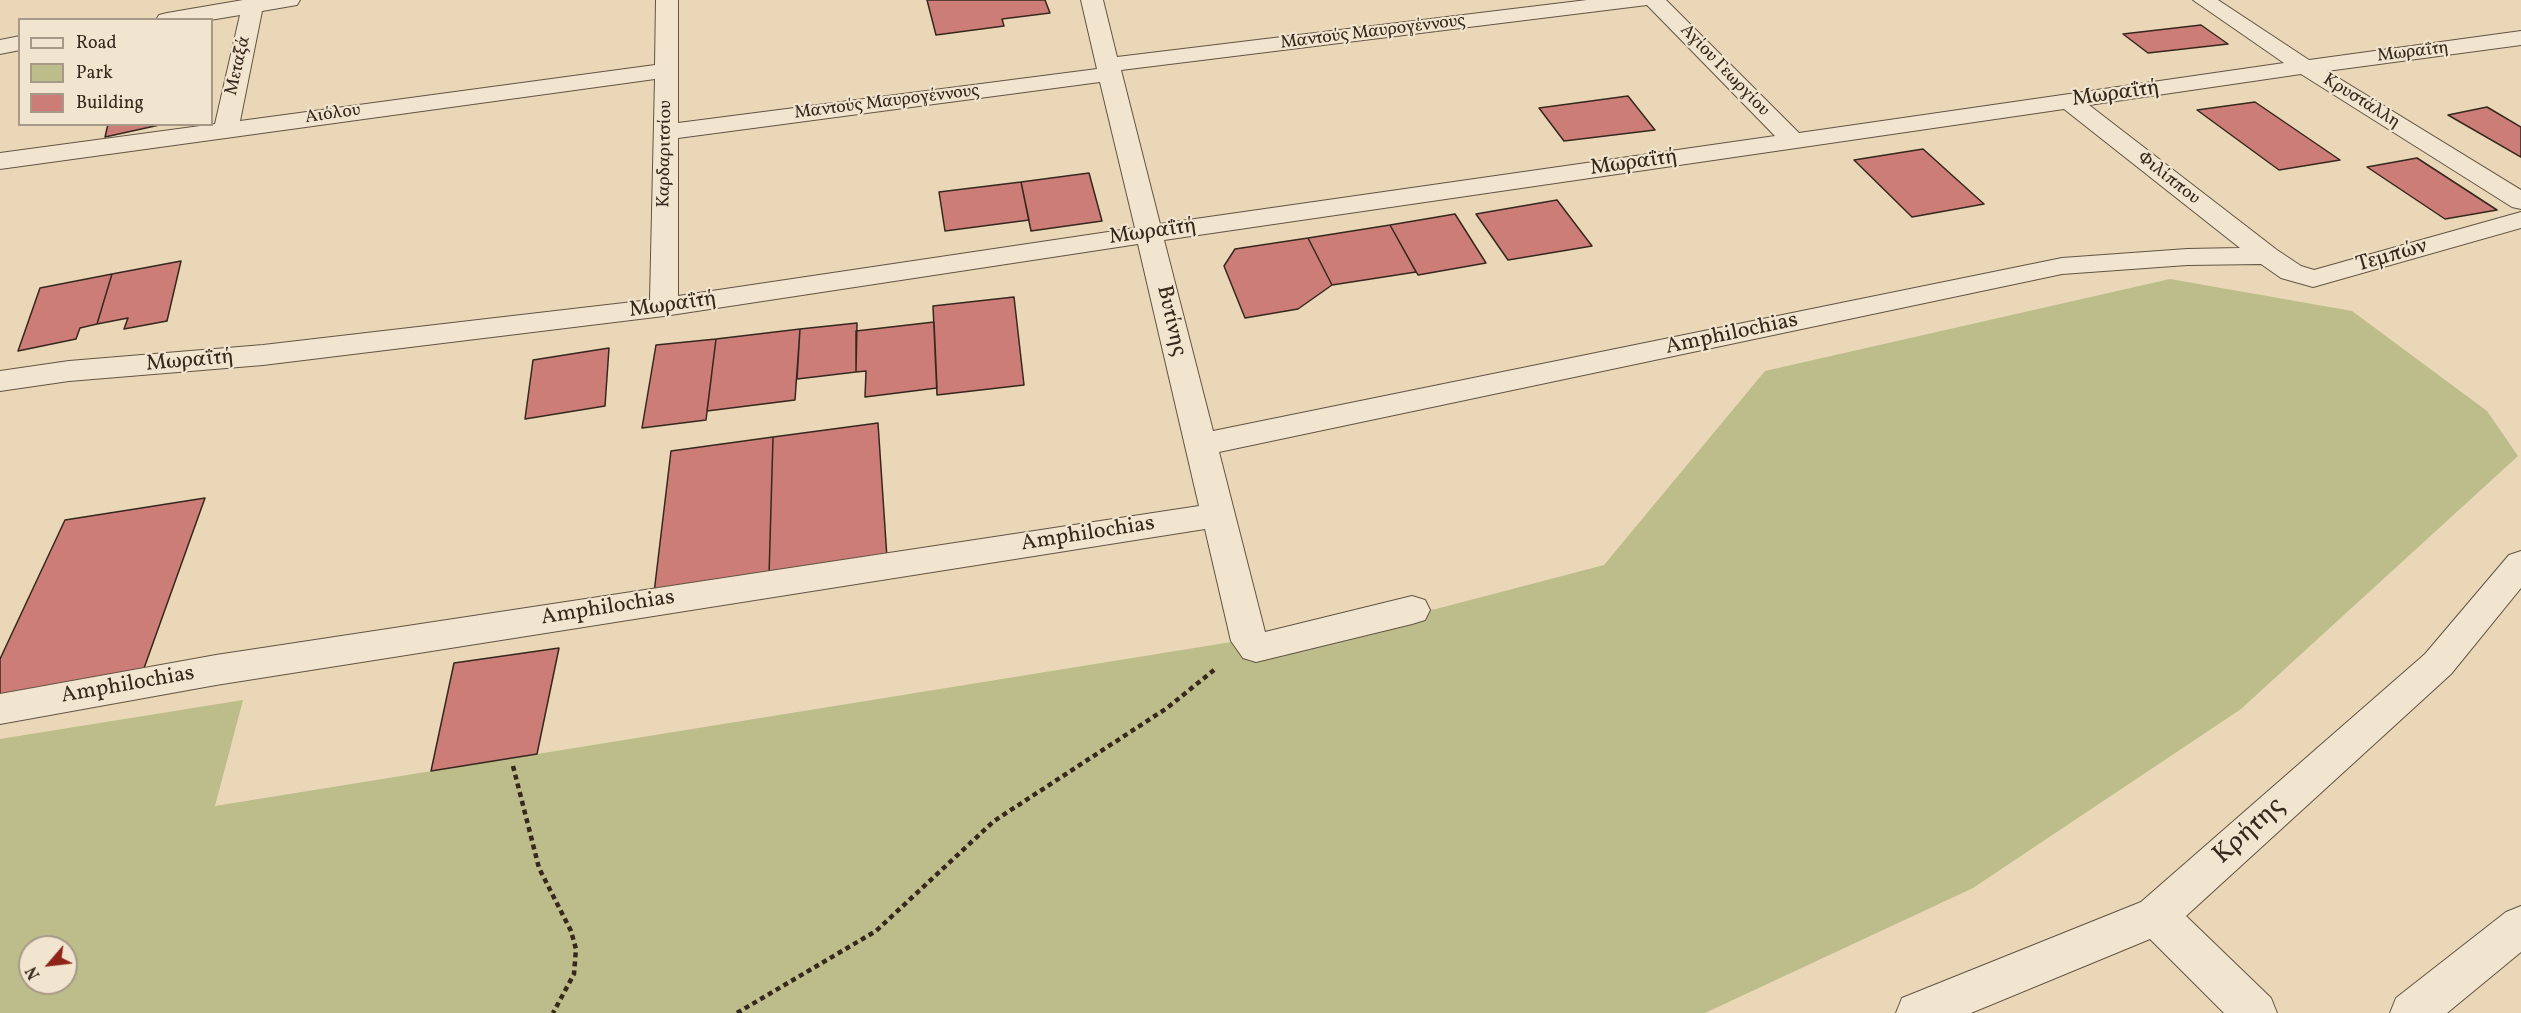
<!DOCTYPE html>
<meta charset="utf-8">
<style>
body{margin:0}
#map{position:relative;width:2521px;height:1013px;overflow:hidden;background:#e9d7b7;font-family:Vollkorn,serif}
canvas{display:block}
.legend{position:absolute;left:18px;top:18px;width:195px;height:108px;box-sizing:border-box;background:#f1e5d0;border:2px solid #a69988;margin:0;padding:8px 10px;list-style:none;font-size:18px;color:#36281c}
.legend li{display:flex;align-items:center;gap:12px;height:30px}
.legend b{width:30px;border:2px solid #a69988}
.north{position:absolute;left:18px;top:935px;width:60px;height:60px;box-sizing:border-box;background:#f1e5d0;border:2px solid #a69988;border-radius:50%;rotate:242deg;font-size:16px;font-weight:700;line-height:24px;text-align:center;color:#36281c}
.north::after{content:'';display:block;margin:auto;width:21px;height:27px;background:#8f2418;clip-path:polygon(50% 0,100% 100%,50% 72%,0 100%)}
</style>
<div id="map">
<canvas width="2521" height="1013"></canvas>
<ul class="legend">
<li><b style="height:8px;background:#f1e5d0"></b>Road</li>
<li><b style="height:16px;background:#bcbd8a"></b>Park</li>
<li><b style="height:16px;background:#cc7d77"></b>Building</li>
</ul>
<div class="north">N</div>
</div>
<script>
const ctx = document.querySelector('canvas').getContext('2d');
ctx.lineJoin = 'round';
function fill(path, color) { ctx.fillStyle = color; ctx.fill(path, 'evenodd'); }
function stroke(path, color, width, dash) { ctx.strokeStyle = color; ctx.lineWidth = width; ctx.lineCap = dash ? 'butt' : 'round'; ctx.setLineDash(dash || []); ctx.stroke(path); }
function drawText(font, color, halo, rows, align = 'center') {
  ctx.font = font + ' Vollkorn,serif'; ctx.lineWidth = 4.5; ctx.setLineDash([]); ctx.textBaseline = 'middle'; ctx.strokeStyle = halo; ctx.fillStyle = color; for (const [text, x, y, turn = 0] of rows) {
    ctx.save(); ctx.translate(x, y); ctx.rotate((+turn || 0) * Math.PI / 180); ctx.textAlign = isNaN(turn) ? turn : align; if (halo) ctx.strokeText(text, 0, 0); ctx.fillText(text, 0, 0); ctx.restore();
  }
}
fill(new Path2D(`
 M2170 279 2352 311 2487 411 2518 456 2241 709 1973 888 1705 1013H0V739L243 700 215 806 1436 609 1604 565 1765 371ZM30 947H66V983H30Z`), '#bcbd8a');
const building = new Path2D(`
 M927 0H1045L1050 13 1002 19 1004 26 936 35Z
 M2201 25 2228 44 2148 53 2123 34Z
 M1628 96 1655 130 1564 141 1539 108Z
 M2255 102 2340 160 2279 170 2197 110Z
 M2487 107 2521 127V157L2448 115Z
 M108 124H164L105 137Z
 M1923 149 1984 204 1912 217 1854 160Z
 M2417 158 2497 210 2445 219 2367 167Z
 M1089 173 1102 221 1031 231 1021 182Z
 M1021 182 1029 220 945 231 939 192Z
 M1557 200 1592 246 1508 260 1476 214Z
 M1455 214 1486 263 1418 275 1390 225Z
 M1390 225 1416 272 1332 285 1308 238Z
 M1308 238 1332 285 1298 309 1245 318 1224 266 1235 249Z
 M181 261 167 321 124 329 128 318 97 324 112 274Z
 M112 274 97 324 80 328 76 339 18 351 40 288Z
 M1014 297 1024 385 937 395 933 306Z
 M934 322 937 388 865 397 866 371 856 372V331Z
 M857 323 856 372 797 379 800 329Z
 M800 329 795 400 707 411 716 339Z
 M716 339 706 420 642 428 656 345Z
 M609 348 605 406 525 419 533 360Z
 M878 423 887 558 769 576 773 437Z
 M773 437 769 576 654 593 671 451Z
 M205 498 143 671 0 695V659L65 520Z
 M559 648 537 754 431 771 454 663Z`);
fill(building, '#cc7d77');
stroke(building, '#36281c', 1.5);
const minor = new Path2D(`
 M243 0H300L297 5 262 11 240 121 655 65 656 0H678V123L1097 69 1081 0H1103L1117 57 1587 0H1666L1799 133 2284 63 2193 0H2218L2309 60 2521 31V45L2327 71 2521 190V209L2512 207 2301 74 2089 105 2277 250 2301 266 2314 270 2521 212V228L2313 287 2281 278 2261 264 2187 265 2062 274 1219 452 1265 632 1412 596 1425 600 1430 610 1425 620 1412 624 1256 662 1243 658 1231 641 1205 529 216 685 0 724V694L216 655 1199 506 1138 244 664 316 263 365 69 381 0 391V371L69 361 263 345 650 300 655 79 0 169V153L215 124 240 15 210 20H156L159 15 167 13ZM1647 5 1775 136 1160 224 1121 70ZM1100 82 1135 228 678 296V138ZM2064 109 2240 248 2187 249 2062 258 1213 431 1164 240Z
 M20 36V50L0 54V40Z
 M2521 551V588L2451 674 2186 916 2271 998 2277 1013H2224L2150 939 1971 1013H1896L1902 998 2141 902 2425 654 2509 555Z
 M2521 906V952L2447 1013H2390L2396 998 2506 912Z`);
stroke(minor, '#635443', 2);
stroke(new Path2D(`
 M513 766 539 868 571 931 576 949 574 974 553 1013
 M737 1013 876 931 994 821 1167 708 1214 670`), '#36281c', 4.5, [5, 4]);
fill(minor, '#f1e5d0');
drawText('18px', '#36281c', '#f1e5d0', [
 ["Μαντούς Μαυρογέννους",1373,33,-7],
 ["Μωραΐτη",2413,53,-7],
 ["Μεταξά",239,66,-77],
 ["Αγίου Γεωργίου",1724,71,46],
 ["Κρυστάλλη",2361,102,32],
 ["Μαντούς Μαυρογέννους",887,103,-7],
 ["Αιόλου",333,115,-8],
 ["Καρδαριτσίου",666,154,-89],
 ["Φιλίππου",2168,179,38]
]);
drawText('22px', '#36281c', '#f1e5d0', [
 ["Μωραΐτή",2116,95,-8],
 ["Μωραΐτή",1634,164,-8],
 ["Μωραΐτή",1153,233,-8],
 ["Τεμπών",2392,257,-16],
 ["Μωραΐτή",673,306,-8],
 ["Βυτίνης",1170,321,77],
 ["Amphilochias",1732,335,-12],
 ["Μωραΐτή",190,362,-5],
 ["Amphilochias",1088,535,-9],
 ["Amphilochias",608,609,-9],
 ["Amphilochias",128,686,-10]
]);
drawText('27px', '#36281c', '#f1e5d0', [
 ["Κρήτης",2250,832,-42]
]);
</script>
